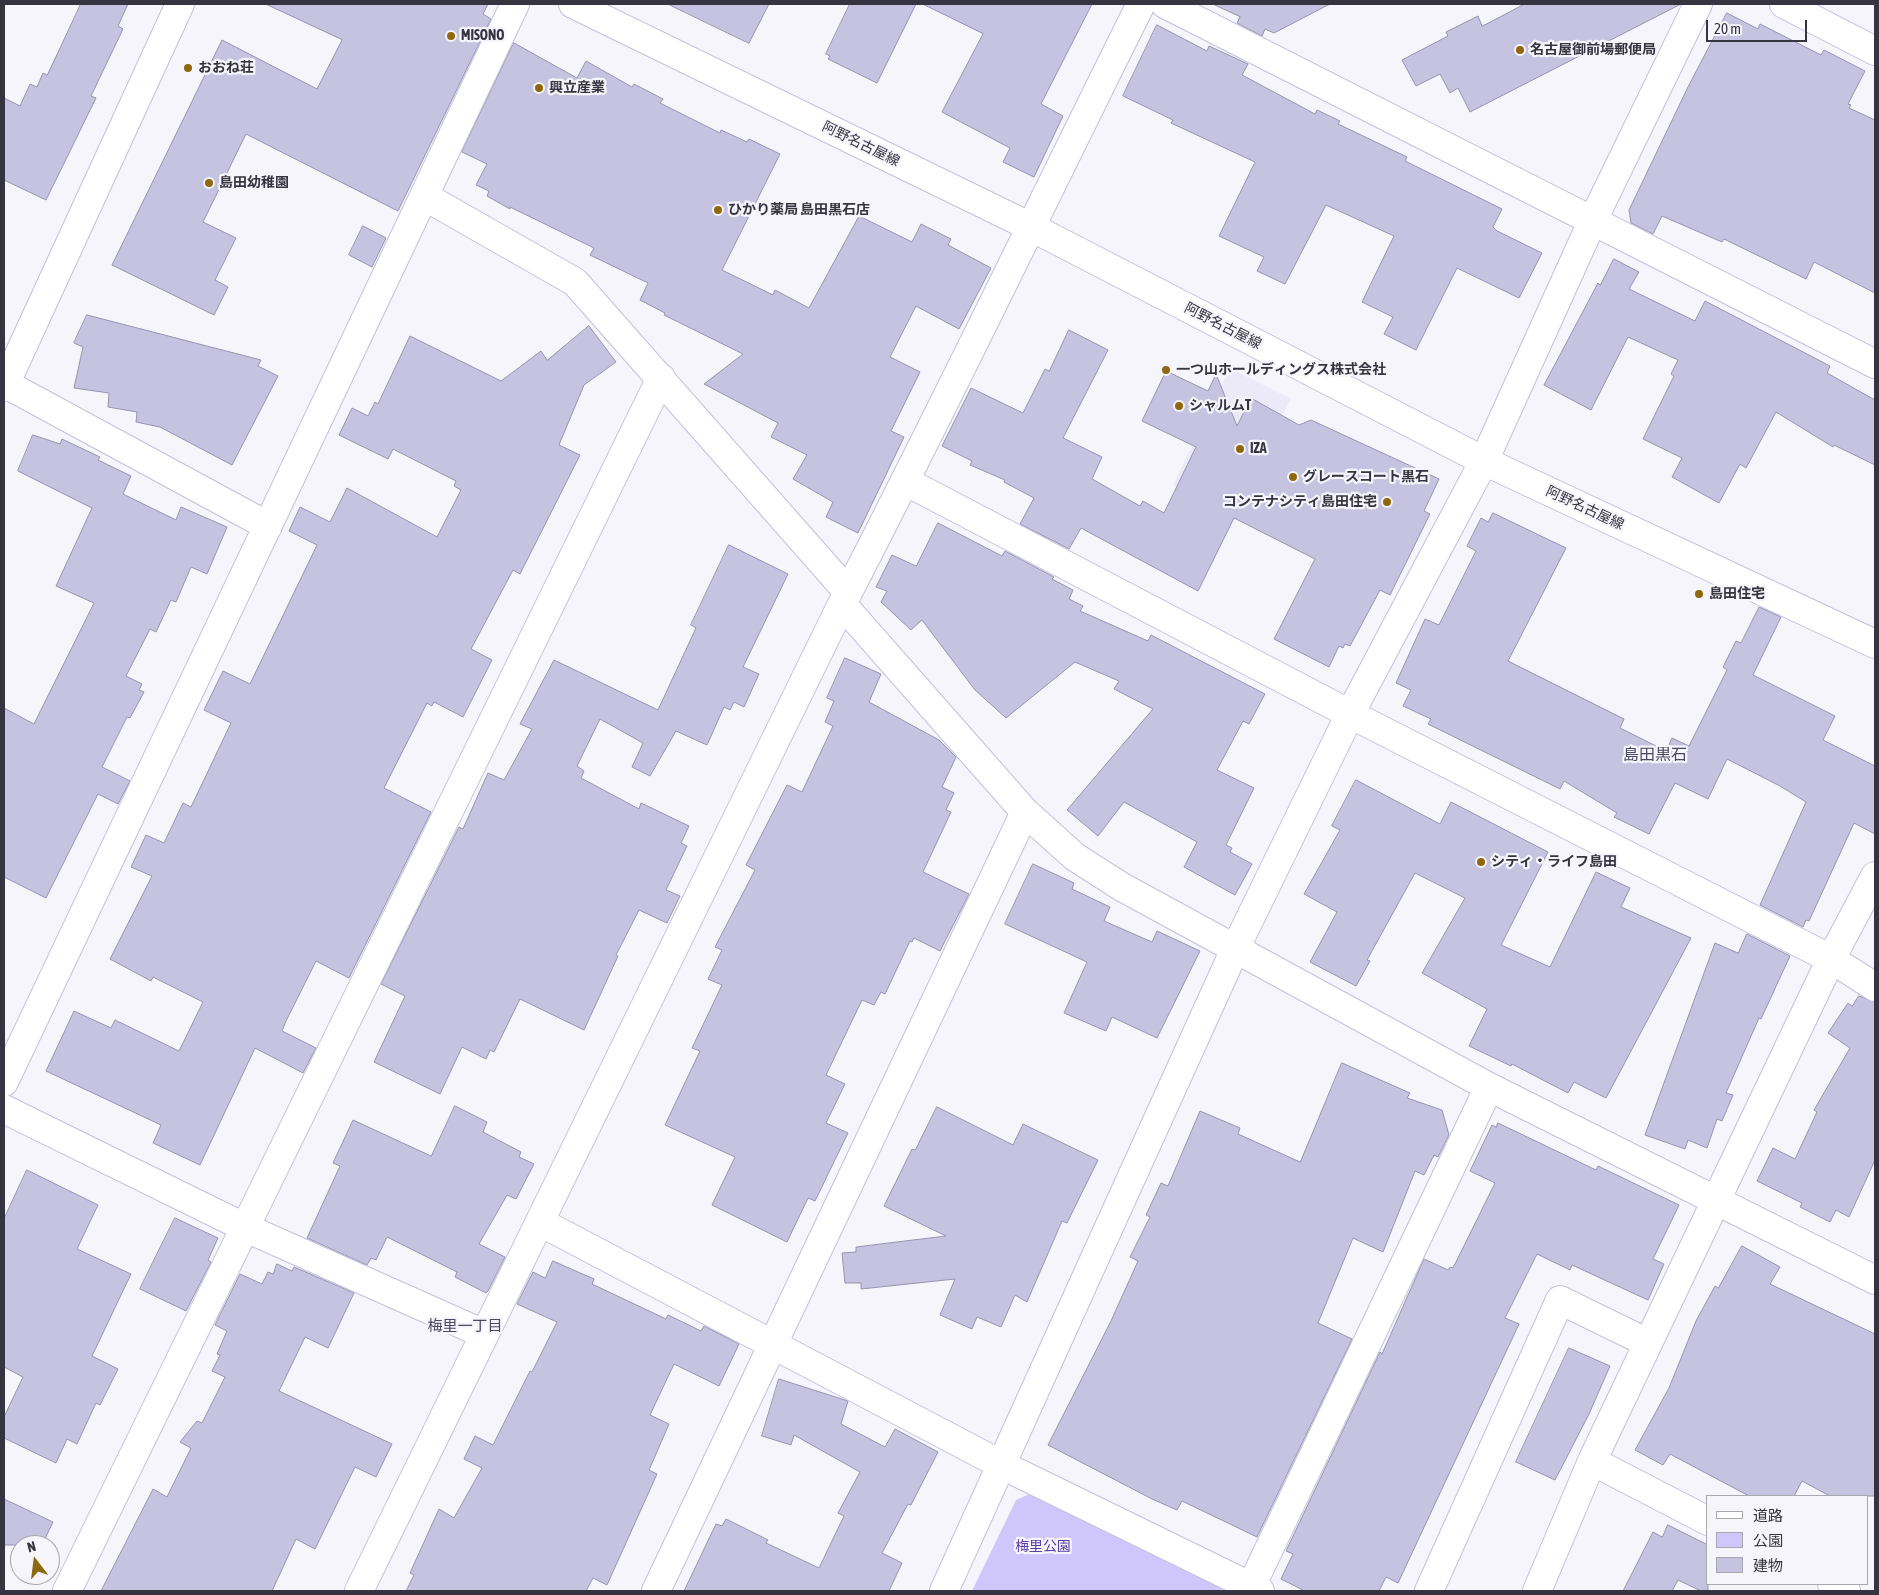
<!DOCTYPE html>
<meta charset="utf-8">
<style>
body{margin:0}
#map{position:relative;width:1879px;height:1595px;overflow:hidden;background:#f5f5fb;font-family:"Asap Condensed","Noto Sans JP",sans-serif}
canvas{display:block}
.frame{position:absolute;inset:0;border:5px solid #363440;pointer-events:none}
.legend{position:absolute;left:1706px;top:1495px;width:162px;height:90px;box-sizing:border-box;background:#f5f5fb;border:1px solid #a9a8b0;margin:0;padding:6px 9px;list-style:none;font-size:15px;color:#363440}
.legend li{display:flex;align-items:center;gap:10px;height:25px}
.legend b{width:25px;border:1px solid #a9a8b0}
.north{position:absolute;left:10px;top:1535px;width:50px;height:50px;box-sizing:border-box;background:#f5f5fb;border:1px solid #a9a8b0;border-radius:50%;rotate:345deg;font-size:14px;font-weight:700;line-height:20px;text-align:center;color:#363440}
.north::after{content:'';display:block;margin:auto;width:18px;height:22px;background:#8f680e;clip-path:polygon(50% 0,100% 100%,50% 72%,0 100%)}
.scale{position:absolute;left:1706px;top:20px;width:101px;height:22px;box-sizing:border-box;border:2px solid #363440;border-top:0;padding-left:6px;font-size:15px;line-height:18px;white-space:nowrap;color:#363440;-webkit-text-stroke:4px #f5f5fb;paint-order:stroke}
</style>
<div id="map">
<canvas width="1879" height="1595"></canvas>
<div class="frame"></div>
<ul class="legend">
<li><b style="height:6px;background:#fff"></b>道路</li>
<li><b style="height:14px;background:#cfc7fc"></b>公園</li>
<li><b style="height:14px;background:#c6c3e0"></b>建物</li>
</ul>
<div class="north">N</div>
<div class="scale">20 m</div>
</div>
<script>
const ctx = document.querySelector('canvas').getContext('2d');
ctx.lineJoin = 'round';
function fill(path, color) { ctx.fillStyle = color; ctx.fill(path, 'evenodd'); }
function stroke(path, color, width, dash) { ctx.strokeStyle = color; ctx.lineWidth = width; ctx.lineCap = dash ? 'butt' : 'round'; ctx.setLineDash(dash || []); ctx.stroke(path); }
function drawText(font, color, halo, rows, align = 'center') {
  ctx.font = font + ' "Asap Condensed","Noto Sans JP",sans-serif'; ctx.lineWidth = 4.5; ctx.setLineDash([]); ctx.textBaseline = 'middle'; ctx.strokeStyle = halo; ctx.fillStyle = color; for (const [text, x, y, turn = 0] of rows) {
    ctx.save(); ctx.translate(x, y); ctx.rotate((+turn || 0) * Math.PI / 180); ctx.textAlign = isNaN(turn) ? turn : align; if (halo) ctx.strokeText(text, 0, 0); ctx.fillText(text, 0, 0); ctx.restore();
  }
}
fill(new Path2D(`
 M1230 368 1291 399 1230 512 1173 485Z`), '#eceaf9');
fill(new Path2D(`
 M1034 1492 1221 1587 1222 1591H972L1016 1500Z`), '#cfc7fc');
const building = new Path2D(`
 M81 4H128L118 26 123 29 91 96 96 98 46 200 4 180V98L20 106 30 84 37 87 43 73 47 75Z
 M266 4H488L483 14 491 19 398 211 246 134 203 222 236 238 215 280 228 287 214 315 112 265 222 40 317 89 342 40Z
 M668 4H769L749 43Z
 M850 4H916L877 83 828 59 830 56 826 54Z
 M923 4H1092L1041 104 1063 116 1034 177 1003 162 1010 148 942 112 983 34Z
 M1213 4H1330L1274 33 1265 29 1262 36 1237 23 1240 17Z
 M1525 4H1681L1470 112 1458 88 1450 93 1440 74 1416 86 1402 60 1448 36 1446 32 1478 16 1482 26Z
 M1727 13 1758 29 1760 24 1821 55 1824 50 1865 71 1848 104 1851 105 1849 108 1875 120V293L1814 262 1806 279 1724 239 1722 242 1662 216 1653 234 1631 223 1629 210 1688 87Z
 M1157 25 1207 51 1209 46 1248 64 1242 75 1315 114 1317 110 1340 121 1338 124 1407 157 1405 161 1502 209 1493 227 1497 231 1542 253 1519 298 1457 268 1416 350 1384 334 1393 317 1362 302 1394 236 1326 205 1285 284 1257 271 1264 257 1219 236 1255 162 1171 123 1173 120 1123 96Z
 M514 43 577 78 586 61 632 87 634 84 663 99 660 103 720 133 721 130 747 142 749 139 780 154 722 270 773 295 775 290 809 308 859 216 912 242 921 224 951 239 948 245 991 268 959 329 916 306 890 357 920 372 891 431 904 437 858 533 826 517 833 502 793 479 807 455 771 437 778 423 704 384 743 354 664 315 665 313 640 300 648 283 590 255 594 248 510 207V209L487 196 489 191 476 185 487 164 462 152Z
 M363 226 386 238 372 267 349 255Z
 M1614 259 1639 272 1629 289 1695 321 1705 301 1830 366 1827 373 1875 400V465L1834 445 1833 447 1776 412 1746 468 1740 464 1719 503 1672 477 1682 458 1643 439 1674 376 1671 374 1678 360 1628 337 1591 410 1544 385 1598 283 1600 285Z
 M87 315 261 360 258 366 278 376 232 465 160 427 136 422 137 412 108 407 109 393 74 388 83 347 74 343Z
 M589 326 616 362 584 385 559 445 580 455 520 574 513 570 471 649 492 660 463 717 434 702 432 706 427 703 384 788 431 812 349 978 316 961 286 1021 282 1031 316 1048 303 1073 255 1048 200 1165 153 1143 161 1125 46 1071 74 1011 111 1028 115 1020 179 1051 203 1002 153 977 151 981 110 959 152 876 131 867 146 835 164 843 183 803 191 807 231 723 204 710 223 671 250 684 317 545 289 531 300 507 330 522 347 488 437 537 461 490 454 486 456 481 393 449 388 459 339 435 352 408 368 416 375 402 378 404 410 336 501 381 541 351 547 360Z
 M1069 330 1108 350 1063 438 1102 457 1092 479 1140 506 1143 501 1164 513 1196 447 1142 421 1166 371 1208 391 1216 374 1237 426 1251 398 1299 425 1311 420 1439 479 1424 511 1430 514 1390 595 1380 590 1350 646 1345 644 1343 648 1339 646 1329 667 1274 639 1315 559 1234 518 1198 591 1081 528 1069 549 1020 524 1034 498 1004 482 1005 480 970 465 972 461 942 446 971 388 1023 413 1045 369 1049 371Z
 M33 435 60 444 62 439 100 457 98 460 131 476 123 494 176 520 181 507 227 527 207 574 191 567 176 602 171 600 156 632 150 629 126 676 142 684 139 690 144 692 130 718 127 717 102 767 130 781 118 804 98 794 46 898 4 877V708L34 724 94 603 56 586 92 508 18 471Z
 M1493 513 1566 548 1508 661 1624 719 1620 728 1666 751 1672 738 1689 746 1727 670 1723 667 1736 641 1741 643 1759 607 1781 617 1753 675 1835 716 1823 740 1875 766V834L1854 823 1809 921 1806 920 1803 927 1760 905 1806 802 1780 786 1727 759 1708 799 1675 783 1649 834 1614 817 1617 813 1564 781 1560 789 1428 724 1431 719 1403 706 1411 690 1396 683 1425 619 1439 625 1476 551 1467 546 1481 518 1488 522Z
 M938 523 1002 556 1005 551 1054 577 1052 579 1073 590 1069 599 1083 606 1080 611 1148 641 1151 635 1265 694 1249 724 1243 721 1217 770 1254 788 1226 845 1232 848 1230 852 1252 864 1235 895 1184 867 1197 842 1124 802 1098 836 1067 810 1153 709 1114 689 1119 681 1075 662 1006 718 975 690 922 620 911 630 881 602 887 591 876 587 892 555 916 566Z
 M729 545 788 574 743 667 759 674 744 707 734 702 730 710 724 707 707 745 676 731 650 776 632 767 643 743 600 719 577 766 584 771 581 778 639 809 641 803 689 826 681 843 687 846 666 890 680 896 667 923 639 910 616 955 618 956 584 1030 520 999 494 1052 490 1050 486 1059 462 1047 440 1094 374 1062 405 996 381 984 459 827 463 829 488 773 504 780 532 729 520 724 554 660 658 710 696 628 691 625Z
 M845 658 881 674 869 702 939 740 956 757 942 787 954 793 946 810 951 812 923 872 969 894 940 951 914 938 912 942 910 941 885 994 881 992 874 1005 862 1000 826 1075 845 1084 826 1123 848 1133 815 1201 808 1198 787 1242 712 1205 735 1157 665 1125 700 1051 692 1048 722 985 708 979 722 950 715 947 755 870 746 865 787 785 802 792 833 726 825 722 834 701 827 698Z
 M1356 780 1440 824 1451 802 1548 852 1501 945 1550 967 1596 872 1630 888 1621 907 1691 938 1606 1098 1574 1082 1568 1093 1512 1064 1511 1066 1469 1046 1487 1009 1422 973 1465 898 1415 873 1367 960 1370 961 1356 986 1310 962 1337 912 1304 894 1340 830 1332 826Z
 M1033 864 1074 883 1072 889 1110 907 1104 921 1152 942 1157 931 1200 951 1157 1038 1112 1017 1106 1031 1064 1013 1087 962 1005 924Z
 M1747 934 1790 956 1761 1019 1759 1018 1726 1093 1733 1095 1722 1121 1717 1119 1707 1148 1688 1140 1685 1149 1645 1135 1715 943 1738 953Z
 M1859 996 1875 1002V1160L1849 1217 1836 1210 1830 1222 1800 1207 1802 1203 1757 1181 1773 1148 1795 1159 1817 1112 1814 1110 1850 1048 1828 1033 1848 1003 1852 1006Z
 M1342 1063 1410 1093 1407 1098 1442 1110 1449 1135 1438 1157 1434 1155 1424 1175 1415 1171 1383 1252 1353 1238 1318 1323 1352 1339 1257 1537 1182 1501 1177 1510 1152 1499 1048 1445 1111 1321 1138 1261 1130 1257 1150 1217 1146 1215 1161 1183 1168 1186 1200 1111 1240 1128 1238 1134 1300 1162Z
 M455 1106 487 1122 483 1132 521 1152 519 1157 534 1164 516 1199 507 1195 479 1244 505 1257 488 1291 486 1293 455 1277 457 1272 387 1237 376 1260 371 1258 367 1265 307 1238 340 1166 333 1163 353 1120 431 1156Z
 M937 1107 1013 1145 1023 1124 1098 1160 1067 1223 1062 1221 1027 1302 1015 1295 1001 1327 977 1317 972 1329 940 1315 955 1279 861 1289V1283H845L842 1253 856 1252V1247L946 1236 884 1206 912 1149 915 1150Z
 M1498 1123 1596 1170 1598 1166 1679 1205 1653 1259 1664 1264 1648 1300 1572 1265 1570 1270 1537 1254 1505 1318 1519 1324 1398 1583 1386 1577 1379 1591H1305L1281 1579 1293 1554 1286 1551 1380 1352 1382 1354 1424 1259 1448 1270 1450 1267 1453 1268 1495 1183 1470 1171 1492 1125 1496 1127Z
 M27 1170 98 1205 77 1249 131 1274 92 1356 118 1369 100 1405 96 1403 77 1444 67 1439 56 1463 4 1438V1417L23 1377 4 1367V1219Z
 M175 1218 218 1238 208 1260 211 1262 186 1311 140 1289Z
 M1742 1246 1780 1267 1770 1284 1875 1334V1496H1830L1802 1481 1794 1496H1749L1670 1454 1663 1465 1635 1450 1669 1388 1696 1321 1715 1286 1718 1288Z
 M553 1261 594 1279 592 1284 666 1319 668 1315 701 1331 704 1326 739 1344 719 1386 674 1364 650 1415 669 1424 649 1470 657 1474 607 1585 593 1578 586 1591H406L414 1575 410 1573 439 1509 454 1518 482 1468 464 1459 475 1436 493 1445 530 1371 532 1372 557 1322 517 1304 533 1272 545 1278Z
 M277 1264 292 1271 294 1267 354 1293 328 1348 305 1337 279 1391 392 1444 376 1477 355 1467 315 1549 296 1539 272 1591H101L153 1489 167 1497 191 1448 180 1442 197 1421 202 1423 225 1377 212 1371 220 1355 217 1354 227 1331 215 1325 240 1274 262 1284 268 1272 273 1274Z
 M1569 1348 1610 1366 1589 1414 1555 1480 1516 1462Z
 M779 1379 848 1401 841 1424 885 1447 895 1429 938 1452 911 1505 908 1504 882 1553 902 1563 889 1591H684L716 1524 722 1526 726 1519 768 1540 766 1543 819 1568 844 1516 838 1513 860 1472 794 1435 791 1445 762 1436Z
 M4 1499 53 1522 42 1545H4Z
 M1668 1525 1708 1545V1591H1701L1678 1580 1672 1591H1623L1653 1532 1662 1537Z`);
fill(building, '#c6c3e0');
stroke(building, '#9793af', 1);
const minor = new Path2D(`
 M1165 4 1875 364
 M1784 4 1875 51
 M424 196 575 282 848 592
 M4 383 268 526
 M4 387 180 4
 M905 481 1350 714 1831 959 1592 1461 1537 1591
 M842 604 1025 812 1075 857 1122 887 1489 1087 1875 1280
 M4 1082 515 4
 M4 1109 246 1228 484 1334
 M540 1222 1002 1465 1260 1591
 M1592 1461 1708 1521
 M1832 1584 1846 1591
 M67 1591 661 378
 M359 1591 842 604C945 406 1041 204 1141 4
 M656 1591 1025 812
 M944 1591 1236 947 1350 714 1484 461 1592 222 1698 4
 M1249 1591 1489 1087
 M1429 1591 1560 1300 1648 1343`);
const major = new Path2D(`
 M573 4 1029 226 1484 461 1875 644
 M1875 876 1831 959 1875 987`);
stroke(minor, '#c4c0de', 30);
stroke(major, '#c4c0de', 30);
stroke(minor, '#fff', 28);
stroke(major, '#fff', 28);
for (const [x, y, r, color] of [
 [451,36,5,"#8f680e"],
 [1520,50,5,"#8f680e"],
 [188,68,5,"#8f680e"],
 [539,88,5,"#8f680e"],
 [209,183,5,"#8f680e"],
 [718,210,5,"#8f680e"],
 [1166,370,5,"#8f680e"],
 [1179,406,5,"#8f680e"],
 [1240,449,5,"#8f680e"],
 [1293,477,5,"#8f680e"],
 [1387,502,5,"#8f680e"],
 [1699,594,5,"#8f680e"],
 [1481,862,5,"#8f680e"]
]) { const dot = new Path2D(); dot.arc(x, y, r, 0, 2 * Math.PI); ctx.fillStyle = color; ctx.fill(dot); stroke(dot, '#f5f5fb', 2); }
drawText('bold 14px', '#363440', '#f5f5fb', [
 ["MISONO",461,36],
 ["名古屋御前場郵便局",1530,50],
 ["おおね荘",198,68],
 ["興立産業",549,88],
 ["島田幼稚園",219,183],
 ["ひかり薬局 島田黒石店",728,210],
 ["一つ山ホールディングス株式会社",1176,370],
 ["シャルムT",1189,406],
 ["IZA",1250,449],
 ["グレースコート黒石",1303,477],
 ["コンテナシティ島田住宅",1377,502,"right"],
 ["島田住宅",1709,594],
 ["シティ・ライフ島田",1491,862]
], 'left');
drawText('14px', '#363440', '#f5f5fb', [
 ["阿野名古屋線",861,144,26],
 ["阿野名古屋線",1223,326,27],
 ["阿野名古屋線",1585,508,25]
]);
drawText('14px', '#593da3', '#f5f5fb', [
 ["梅里公園",1043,1547]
]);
drawText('15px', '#4b4760', '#f5f5fb', [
 ["梅里一丁目",465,1326]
]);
drawText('16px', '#4b4760', '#f5f5fb', [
 ["島田黒石",1655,755]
]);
</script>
